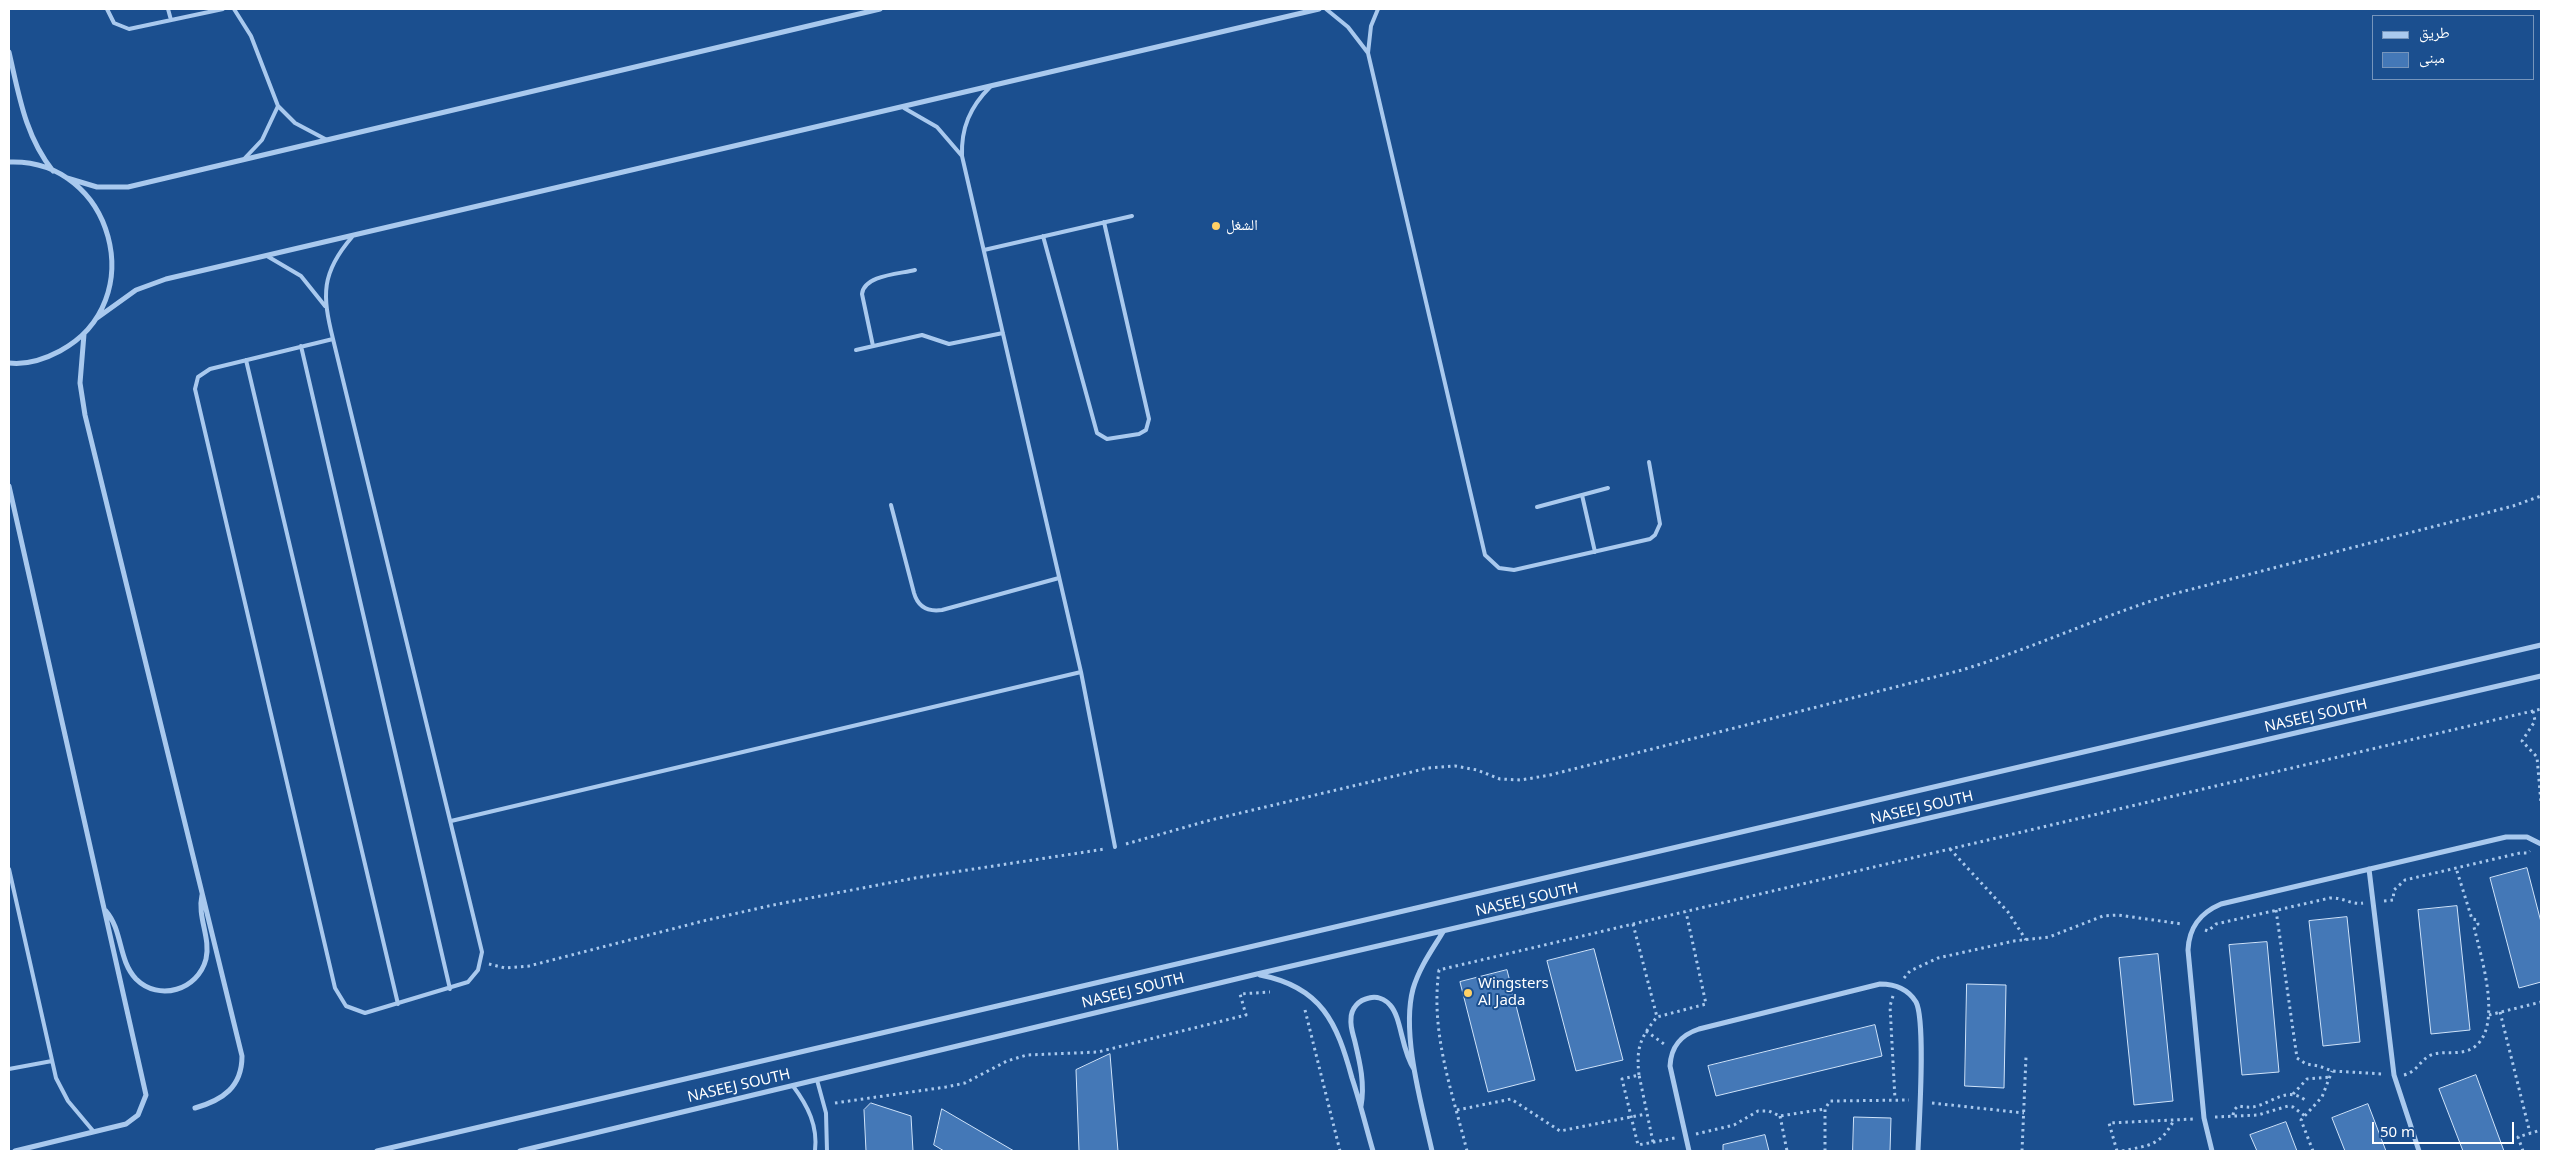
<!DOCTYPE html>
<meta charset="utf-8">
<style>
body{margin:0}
#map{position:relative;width:2550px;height:1160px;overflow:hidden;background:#1b4f8f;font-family:"Noto Sans","Noto Naskh Arabic",sans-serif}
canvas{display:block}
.frame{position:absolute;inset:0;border:10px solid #fff;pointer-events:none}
.legend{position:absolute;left:2372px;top:15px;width:162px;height:65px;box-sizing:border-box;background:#1b4f8f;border:1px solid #7695bc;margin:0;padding:6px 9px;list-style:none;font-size:15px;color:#fff}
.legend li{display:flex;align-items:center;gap:10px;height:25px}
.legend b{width:25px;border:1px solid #7695bc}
.scale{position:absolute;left:2372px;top:1122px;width:142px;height:22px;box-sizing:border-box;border:2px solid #fff;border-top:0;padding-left:6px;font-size:15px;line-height:18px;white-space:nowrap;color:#fff;-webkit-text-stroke:4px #1b4f8f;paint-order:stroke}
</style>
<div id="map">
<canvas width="2550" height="1160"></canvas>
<div class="frame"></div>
<ul class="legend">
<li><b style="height:6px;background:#a9c9ee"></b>طريق</li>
<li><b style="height:14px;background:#4478b7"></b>مبنى</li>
</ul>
<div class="scale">50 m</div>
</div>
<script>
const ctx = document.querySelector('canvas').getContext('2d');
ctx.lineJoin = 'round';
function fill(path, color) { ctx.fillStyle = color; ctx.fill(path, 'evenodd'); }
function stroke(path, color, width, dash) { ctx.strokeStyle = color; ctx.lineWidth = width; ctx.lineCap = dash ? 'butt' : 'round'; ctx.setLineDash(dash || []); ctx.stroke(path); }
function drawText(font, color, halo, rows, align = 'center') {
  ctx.font = font + ' "Noto Sans","Noto Naskh Arabic",sans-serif'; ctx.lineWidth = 4; ctx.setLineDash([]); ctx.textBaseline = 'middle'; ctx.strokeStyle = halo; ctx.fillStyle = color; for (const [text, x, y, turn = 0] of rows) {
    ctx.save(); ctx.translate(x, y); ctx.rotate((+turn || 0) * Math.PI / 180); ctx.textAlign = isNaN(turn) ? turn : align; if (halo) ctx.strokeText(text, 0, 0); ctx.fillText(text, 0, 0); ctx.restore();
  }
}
const building = new Path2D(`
 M2527 868 2541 922V982L2519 988 2490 878Z
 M2457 906 2470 1030 2431 1034 2418 910Z
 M2347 917 2360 1042 2323 1046 2309 921Z
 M2267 942 2279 1072 2242 1075 2229 945Z
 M1594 949 1623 1060 1576 1071 1547 961Z
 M2158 954 2173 1101 2134 1105 2119 958Z
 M1507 970 1535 1080 1488 1092 1460 982Z
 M1967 984 2006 985 2004 1088 1965 1086Z
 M1875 1025 1882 1056 1716 1096 1708 1066Z
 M1110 1054 1118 1151H1079L1076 1070Z
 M2476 1075 2504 1151H2463L2439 1089Z
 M871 1103 911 1116 913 1151H866L864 1110Z
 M2368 1104 2386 1151H2345L2332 1118Z
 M942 1109 1014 1151H944L934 1145Z
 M1854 1117 1891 1118 1890 1151H1853Z
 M2286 1122 2297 1151H2257L2250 1135Z
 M1765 1135 1769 1151H1723V1145Z`);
fill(building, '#4478b7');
stroke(building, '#cfe3fa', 1);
stroke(new Path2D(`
 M2533 711 2535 721 2522 741 2537 757 2541 803
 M1126 844 1207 821 1428 768 1455 766 1477 770 1500 779 1521 780 1550 775 1962 670C2033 648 2101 616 2173 594L2513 506 2541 496
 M1950 849 2008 912 2026 940
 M2384 901 2393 900 2394 890 2405 880 2520 853H2528L2530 851
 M2276 910 2297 1058 2306 1064 2319 1066 2332 1071 2383 1074
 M1633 924 1657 1017 1706 1004 1686 912
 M2205 930 2208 931 2216 924 2330 898C2343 897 2351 905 2363 903
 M489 964 505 968 529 966 703 921 773 905 915 878 1105 849
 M1904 978 1910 971 1938 958 2014 941 2049 937 2103 916 2118 915 2182 924
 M1893 996 1890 1006 1895 1099
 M1305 1010 1340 1151
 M2500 1012 2530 1133
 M2489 1015 2541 1002
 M1646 1031 1664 1044
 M1639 1075C1636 1048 1640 1038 1657 1017
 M2404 1075C2417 1072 2420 1060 2431 1055 2444 1050 2460 1056 2473 1048 2504 1028 2481 957 2474 927L2478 924 2477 920 2472 919 2456 868
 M2293 1094 2307 1079 2330 1077
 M835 1103 946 1087 965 1083 1007 1061 1027 1055 1098 1052 1246 1015 1240 994 1270 992
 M1932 1103 2024 1113
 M1457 1110 1511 1099 1560 1131 1646 1114
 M2233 1115 2234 1110 2238 1106C2245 1107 2251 1108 2257 1106 2274 1101 2288 1087 2305 1100
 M1780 1116 1787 1151
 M2215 1117 2258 1115 2288 1106 2293 1107 2305 1116
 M1696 1134 1734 1125 1758 1111H1769L1780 1116 1825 1109
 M1653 1142 1639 1075 1622 1079 1638 1145 1675 1138
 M1467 1151C1452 1091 1430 1032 1439 970L2541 709
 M1825 1151V1109L1830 1101 1909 1100
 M2022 1151 2026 1057
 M2117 1151 2109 1123 2194 1119
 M2122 1151C2150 1145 2160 1146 2174 1120
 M2313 1151 2301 1120 2322 1097 2332 1071
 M2523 1151 2518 1137 2541 1130`), '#a9c9ee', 3, [2.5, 4]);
stroke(new Path2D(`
 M107 9 114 23 129 29 223 9
 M168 9 171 20
 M234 9 251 36 278 106 295 123 327 140
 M1326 9 1348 27 1368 53
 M1378 9 1371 26 1368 53 1485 555 1499 568 1514 570 1650 539 1655 535 1660 524 1649 462
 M990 87C970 107 961 128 962 156L1081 672 1115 847
 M904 108 937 127 962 156
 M245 158 262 140 278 106
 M1043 236 1097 433 1107 439 1139 434 1146 430 1149 419 1104 222
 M984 250 1132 216
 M267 256 301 276 325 306
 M333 339 210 369 198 377 195 389 335 988 346 1006 365 1013 468 982 478 970 482 952 333 339C322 295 321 273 352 237
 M301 346 450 989
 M873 346 862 294C864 275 900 274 915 270
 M856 350 922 335 949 344 1003 333
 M246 360 398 1004
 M1582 495 1595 552
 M891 505 914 593C918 607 928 612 942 610L1059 578
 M1537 507 1608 488
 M451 821 1081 672
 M9 869 56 1078 68 1101 94 1132
 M9 1069 52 1061
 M817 1080 826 1113 827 1151
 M793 1086C808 1106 818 1126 815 1151`), '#a9c9ee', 4);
stroke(new Path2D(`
 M9 52C19 95 25 136 53 171
 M9 162C113 158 152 302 60 351 45 359 26 365 9 363
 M67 178 97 187H128L880 9
 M97 318 136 290 166 279 1319 9
 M84 334 80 383 85 415 242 1056C242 1087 223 1100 195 1108
 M9 486 146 1095 138 1115 126 1124 15 1151
 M2369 869 2394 1075 2419 1151
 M106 911C123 931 118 960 136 979 159 1002 198 990 206 959 211 938 197 917 202 895
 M1260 975C1322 987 1337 1023 1352 1078 1360 1102 1366 1127 1373 1151
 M1361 1106C1365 1084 1360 1063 1355 1042 1353 1034 1350 1026 1351 1019 1351 1008 1359 1000 1369 998 1377 996 1385 999 1390 1005 1402 1018 1401 1050 1414 1069
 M377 1151 2541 645
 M520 1151 1257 974 2541 676
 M1432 1151C1422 1106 1401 1034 1413 989 1419 968 1432 950 1443 932
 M1689 1151 1670 1066C1671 1046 1681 1035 1699 1029L1880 984C1894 984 1908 989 1916 1002 1926 1021 1919 1124 1918 1151
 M2212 1151 2204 1118 2188 950C2189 927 2200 913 2221 904L2506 837H2527L2541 844`), '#a9c9ee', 5);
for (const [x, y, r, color] of [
 [1216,226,5,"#ffd166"],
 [1468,993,5,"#ffd166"]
]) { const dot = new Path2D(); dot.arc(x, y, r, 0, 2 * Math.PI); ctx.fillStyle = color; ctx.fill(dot); stroke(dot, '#1b4f8f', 2); }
drawText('15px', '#fff', '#1b4f8f', [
 ["الشغل",1226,226],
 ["Wingsters",1478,984],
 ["Al Jada",1478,1001]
], 'left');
drawText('15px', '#fff', '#1b4f8f', [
 ["NASEEJ SOUTH",2316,716,-13],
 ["NASEEJ SOUTH",1922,808,-13],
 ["NASEEJ SOUTH",1527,900,-13],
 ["NASEEJ SOUTH",1133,991,-14],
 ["NASEEJ SOUTH",739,1086,-13]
]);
</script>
